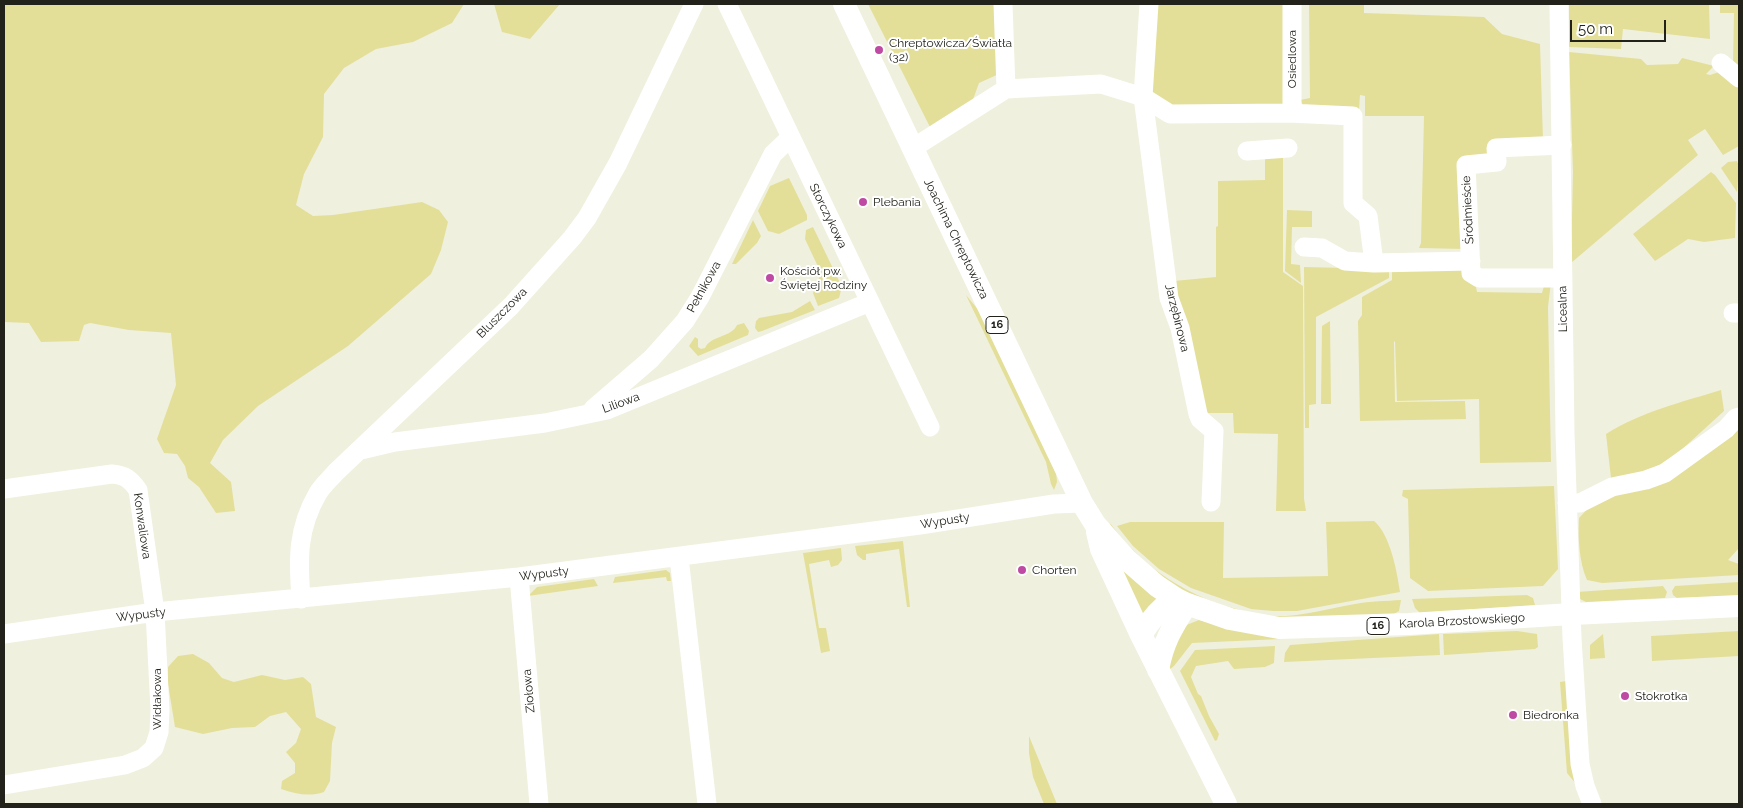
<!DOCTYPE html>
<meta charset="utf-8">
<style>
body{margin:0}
#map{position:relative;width:1743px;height:808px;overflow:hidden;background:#f0f0de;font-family:Raleway,sans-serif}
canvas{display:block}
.frame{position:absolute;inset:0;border:5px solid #22221b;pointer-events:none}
.scale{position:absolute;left:1570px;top:20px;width:96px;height:22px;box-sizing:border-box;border:2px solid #22221b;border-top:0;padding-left:6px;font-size:15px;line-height:18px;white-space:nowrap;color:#22221b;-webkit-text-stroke:4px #fff;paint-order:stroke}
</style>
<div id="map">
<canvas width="1743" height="808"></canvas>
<div class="frame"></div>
<div class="scale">50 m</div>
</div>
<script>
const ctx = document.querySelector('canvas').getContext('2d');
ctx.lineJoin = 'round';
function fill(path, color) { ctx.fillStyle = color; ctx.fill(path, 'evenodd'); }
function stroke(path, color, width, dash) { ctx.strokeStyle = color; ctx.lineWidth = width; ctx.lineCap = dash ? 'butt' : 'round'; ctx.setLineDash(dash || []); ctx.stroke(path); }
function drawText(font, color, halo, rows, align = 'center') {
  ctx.font = font + ' Raleway,sans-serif'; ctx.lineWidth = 4; ctx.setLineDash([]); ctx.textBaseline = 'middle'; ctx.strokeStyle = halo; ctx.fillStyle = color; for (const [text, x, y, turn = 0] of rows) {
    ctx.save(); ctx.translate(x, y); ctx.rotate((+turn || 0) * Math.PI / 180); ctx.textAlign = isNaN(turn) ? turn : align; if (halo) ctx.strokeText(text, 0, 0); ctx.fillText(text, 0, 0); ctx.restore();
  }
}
fill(new Path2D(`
 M4 4H464L452 23 413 42 376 49 344 68 324 94 323 137 304 174 296 205 313 216 333 215 422 202 439 210 448 222 441 250 431 274 348 346 258 406 223 440 210 463 231 482 235 511 216 513 199 487 188 478 185 466 177 454 164 453 157 439 176 385 171 333 129 330 90 323 84 325 79 341 41 342 29 323 4 322Z
 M494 4H560L530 39 502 32Z
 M868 4H997L1001 73 979 83 971 105 931 129Z
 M1155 4H1284L1285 111 1170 114 1143 97Z
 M1309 4H1364V13L1484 17 1502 34 1540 44 1543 140 1489 155 1460 158 1465 249 1419 248 1421 243 1424 116H1365V96L1360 95 1359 110 1305 108 1300 100 1310 98Z
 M1569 4H1709L1710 39 1623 29 1621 49 1569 47Z
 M1720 4H1739V73L1733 63 1734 13H1720Z
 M1569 52 1641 59 1647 65 1678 64 1682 58 1714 66 1706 74 1710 75 1719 72 1739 81V146L1723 155 1705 129 1688 140 1698 155 1571 263 1573 172Z
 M1283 153V272L1303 286 1304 499 1306 511H1276L1278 434 1234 433 1233 413H1204L1174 281 1216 277V227L1218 226V181L1265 180V155Z
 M1737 161 1739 166 1737 192 1721 168 1728 162Z
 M1711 172 1715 175 1736 203 1735 238 1704 242 1688 239 1655 261 1633 234Z
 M789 178 807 215V220L779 234 768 231 758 211 770 186Z
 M1287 210 1312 211V227H1292L1291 264 1300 265 1301 283 1285 271Z
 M753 220 761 236 757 243 736 264H732Z
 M813 227 842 287 839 298 818 306 813 293 821 273 805 239 806 230Z
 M1457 266 1475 282 1477 292 1542 293 1545 282H1551L1548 307 1551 462 1480 463 1479 399 1397 401 1395 341 1394 342 1395 402 1465 401 1466 419 1360 421 1358 321 1362 315V297L1392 280V269Z
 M1304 267 1389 269V278L1316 317V404L1309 405V428H1305Z
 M966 295 980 312 1056 472 1057 482 1054 490 1051 484 1046 462Z
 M810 301 815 310 762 331 758 332 755 328 756 321 759 318 792 312Z
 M1330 321 1331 404H1321L1322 326Z
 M744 323 749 331 748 335 698 356 689 346 695 337 698 339V347L701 349 705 348C711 335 731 338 737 325Z
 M1721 390 1724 411 1678 453 1656 467 1623 481 1611 478 1606 434C1641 412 1682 402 1721 390Z
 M1739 426V548L1728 560 1739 564V575L1602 583 1587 580C1579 562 1578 538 1579 518L1594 502Z
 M1554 486 1558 569 1543 586 1428 591 1410 578 1408 499 1402 496 1403 490Z
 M1374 521C1390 534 1397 571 1400 592L1297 611H1273L1251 609 1191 588 1159 569 1133 546 1117 526 1130 522H1224L1223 578 1328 576 1326 522Z
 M1110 523C1143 569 1191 599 1245 611 1253 613 1260 615 1268 616 1297 618 1327 609 1355 604 1370 601 1386 601 1401 600L1399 611 1394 614 1277 618 1233 610 1186 592 1170 583 1133 554 1111 527Z
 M903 541 910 607H907L899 549 866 554V560H863L857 555 855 546Z
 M841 548 842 560 838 565 831 567 829 560 809 564 819 628H826L830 651 821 653 803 553Z
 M1113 563 1159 597 1145 618Z
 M666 570 670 573 671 581H667L666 577 613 583 615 577Z
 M594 579 598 586 528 596 537 587Z
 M1739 582V596L1677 598 1673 595 1672 591 1675 586Z
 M1663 586 1667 592 1665 598 1586 602 1580 599 1577 592Z
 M1527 595 1533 598 1535 605 1420 613 1415 608 1412 599Z
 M1199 620 1203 621 1281 639 1192 643 1174 666 1169 670 1171 638 1184 626Z
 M1517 631 1537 634 1538 647 1535 649 1444 655 1443 634Z
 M1739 631V656L1652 661 1651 636Z
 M1439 634 1440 655 1284 662 1285 653 1290 645Z
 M1603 634 1605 658 1590 659V645Z
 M1275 646 1274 663 1265 667 1234 669 1228 661 1196 666 1191 677 1198 694 1201 696 1209 716 1219 734 1217 740 1215 741 1180 671 1195 650Z
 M193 654 209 663 222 678 234 682 262 675 285 680 303 677 311 684 316 717 336 727 332 743 330 781 324 792C309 797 296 794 281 789L282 781 295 773V763L286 752 296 743 301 729 286 712 270 716 255 727 232 728 203 734 175 727 168 684V667L178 656Z
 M1566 681 1576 784 1567 773 1560 682Z
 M1029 736 1057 804H1044L1033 777 1029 753Z`), '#e3df99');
stroke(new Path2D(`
 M727 4 930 427
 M1003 4 1006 89
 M1149 4 1143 97 1169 298 1180 328 1198 414 1200 419 1214 431 1211 502
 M1559 4 1565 433 1572 638 1580 764 1585 786 1592 804
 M1721 63 1739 78
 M1292 113V4
 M1562 145 1496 148 1497 162 1466 165 1471 273 1479 278H1562
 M913 148 1006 89 1101 84 1143 97 1170 114 1289 113 1353 116V203L1368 216 1374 263 1471 261
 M1247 151 1288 148
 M1304 247 1322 248 1345 261 1374 263
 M1733 313H1739
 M593 409 651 359 685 321 700 297 773 154 790 138
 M361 450 395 442 545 423 607 410 870 302
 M4 489 112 474C125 475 130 479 138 490L155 612 160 710 159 732 154 748 143 758 125 765 4 785
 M1567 503H1580L1612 487 1646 480 1665 473 1726 429 1736 418 1739 417
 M679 557 707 804
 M519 577 539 804
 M301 599C298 559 297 529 318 493 323 485 330 479 336 472L511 306 572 238 587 218 618 163 694 4
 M4 634 155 612 519 577 920 525 1054 504 1082 503`), '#fff', 19);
stroke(new Path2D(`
 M844 4 1082 503 1095 524 1126 559 1157 586 1175 598 1187 604 1230 619 1279 628 1409 624 1572 614 1739 606
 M1097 532 1101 549 1141 635 1226 804
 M1141 635C1150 620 1160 608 1175 598
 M1158 670C1163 642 1172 628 1187 604`), '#fff', 22);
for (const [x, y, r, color] of [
 [879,50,5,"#be4aa3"],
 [863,202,5,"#be4aa3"],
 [770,278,5,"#be4aa3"],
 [1022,570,5,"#be4aa3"],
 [1625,696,5,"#be4aa3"],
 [1513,715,5,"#be4aa3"]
]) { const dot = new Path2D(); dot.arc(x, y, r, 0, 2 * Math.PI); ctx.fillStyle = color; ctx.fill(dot); stroke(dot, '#fff', 2); }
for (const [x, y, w] of [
 [997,325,22],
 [1378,626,22]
]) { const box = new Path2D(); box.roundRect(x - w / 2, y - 8.5, w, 17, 4); ctx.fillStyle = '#fff'; ctx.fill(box); stroke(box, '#22221b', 1); }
drawText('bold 11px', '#22221b', null, [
 ["16",997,325],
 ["16",1378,626]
]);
drawText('12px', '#22221b', '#fff', [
 ["Chreptowicza/Światła",889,43],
 ["(32)",889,57],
 ["Plebania",873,202],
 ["Kościół pw.",780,271],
 ["Świętej Rodziny",780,285],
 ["Chorten",1032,570],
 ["Stokrotka",1635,696],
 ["Biedronka",1523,715]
], 'left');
drawText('12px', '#22221b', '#fff', [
 ["Osiedlowa",1292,59,-90],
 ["Śródmieście",1468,210,-93],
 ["Storczykowa",828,216,64],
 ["Joachima Chreptowicza",956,239,64],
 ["Pełnikowa",704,287,-61],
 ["Licealna",1563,309,-91],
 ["Bluszczowa",502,313,-45],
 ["Jarzębinowa",1177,318,76],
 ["Liliowa",621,403,-20],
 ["Wypusty",945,521,-9],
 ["Konwaliowa",142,526,82],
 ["Wypusty",544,574,-7],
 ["Wypusty",141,615,-7],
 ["Karola Brzostowskiego",1462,621,-3],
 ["Ziołowa",529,691,-95],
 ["Widłakowa",157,699,-90]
]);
</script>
